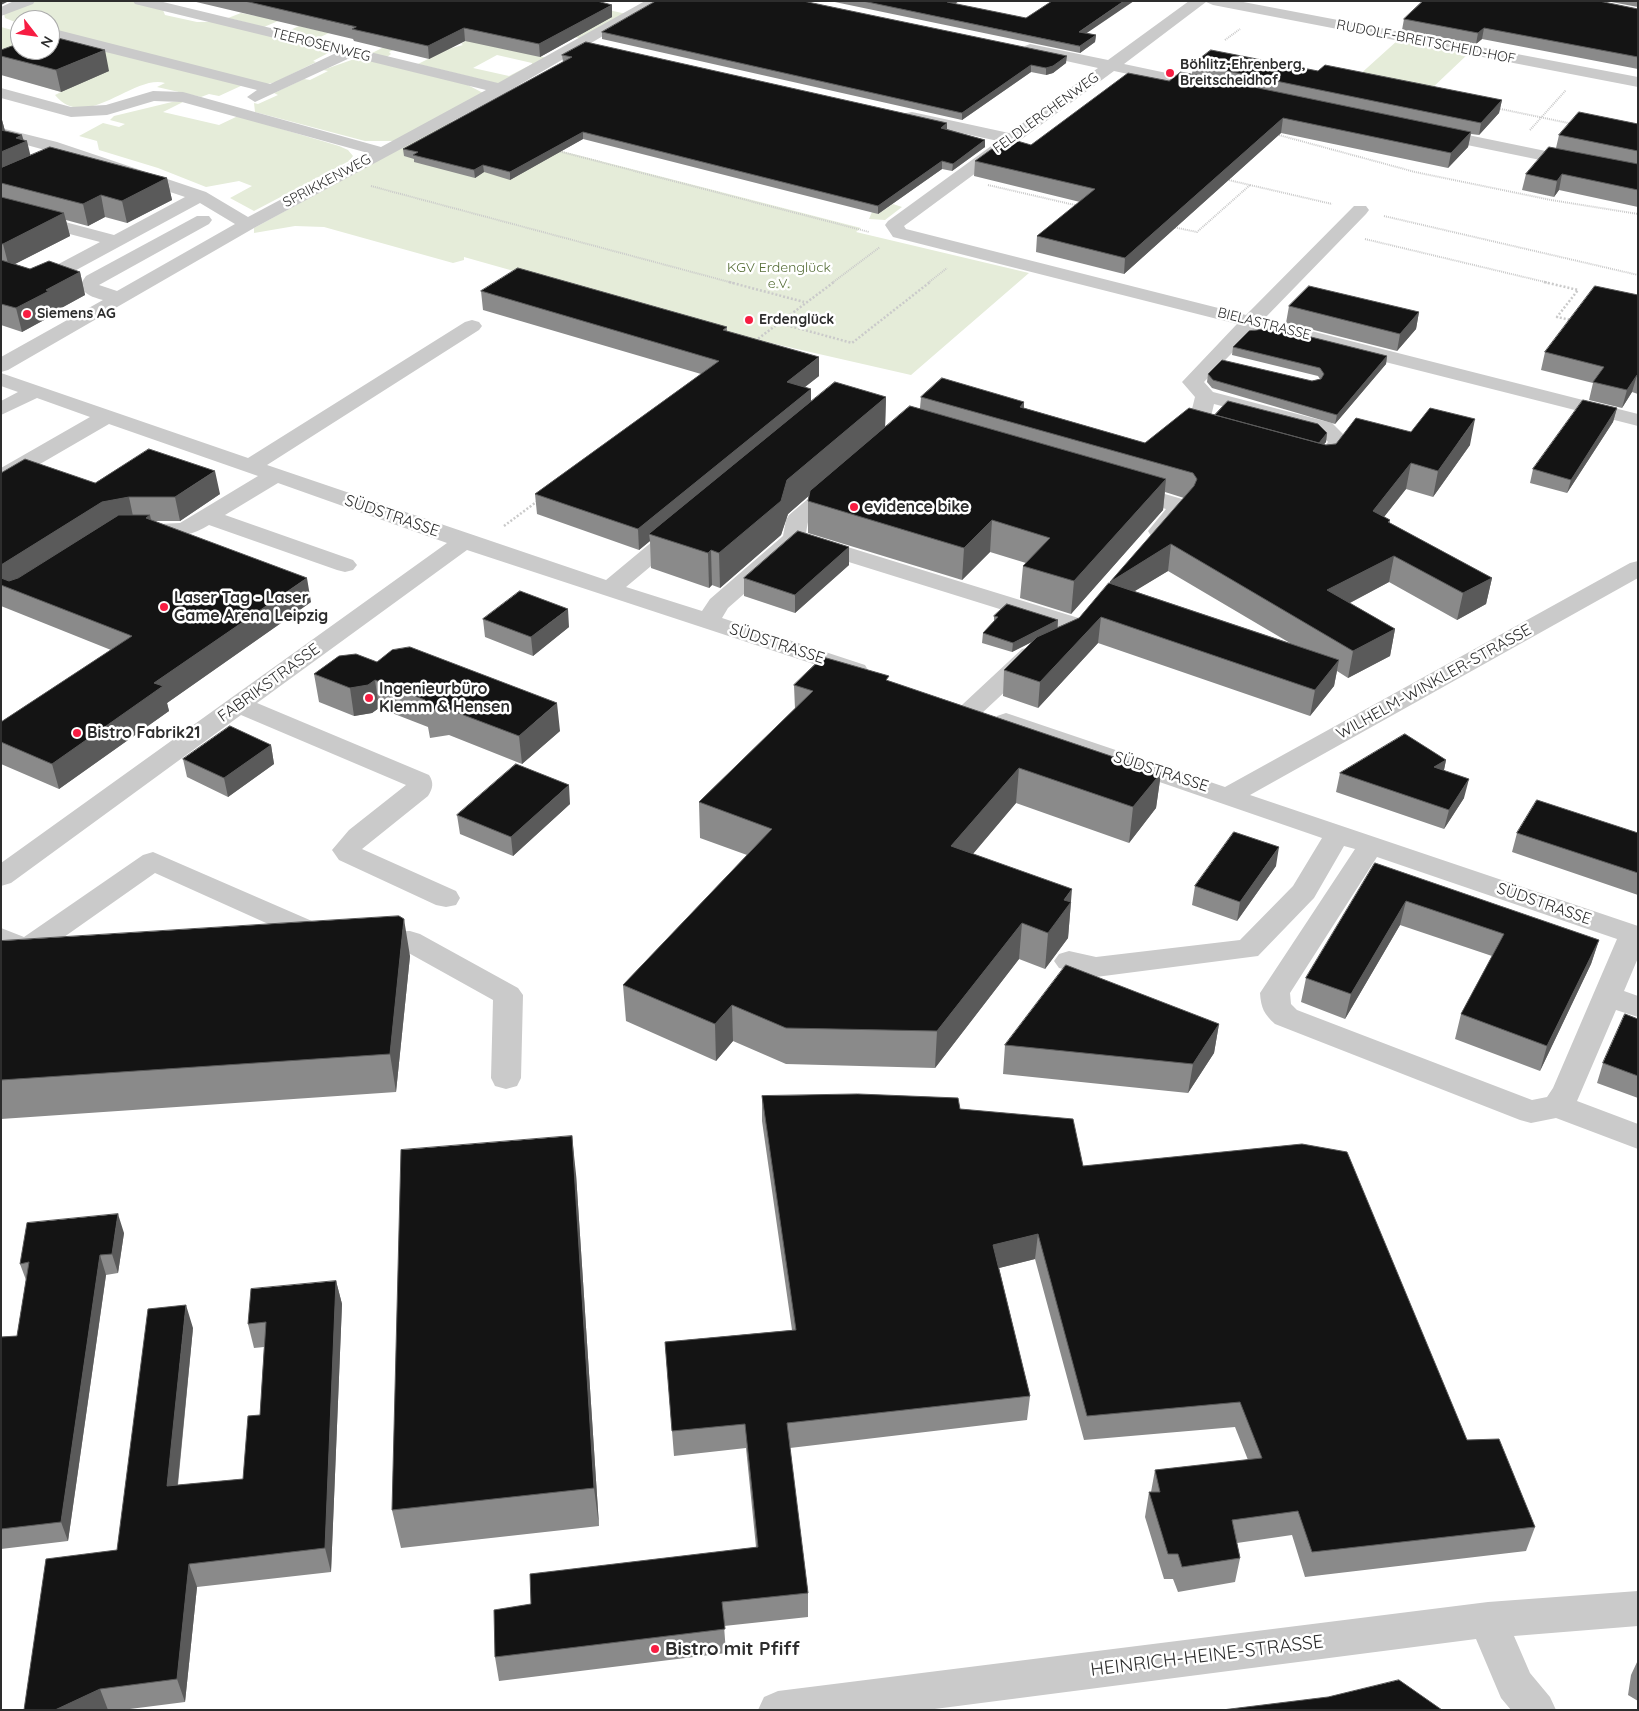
<!DOCTYPE html>
<meta charset="utf-8">
<style>
body{margin:0}
#map{position:relative;width:1639px;height:1711px;overflow:hidden;background:#fff;font-family:Quicksand,sans-serif}
canvas{display:block}
.frame{position:absolute;inset:0;border:2px solid #2d2d2d;pointer-events:none}
.north{position:absolute;left:10px;top:10px;width:50px;height:50px;box-sizing:border-box;background:#fff;border:1px solid #ababab;border-radius:50%;rotate:120deg;font-size:14px;font-weight:700;line-height:20px;text-align:center;color:#2d2d2d}
.north::after{content:'';display:block;margin:auto;width:18px;height:22px;background:#f71d42;clip-path:polygon(50% 0,100% 100%,50% 72%,0 100%)}
</style>
<div id="map">
<canvas width="1639" height="1711"></canvas>
<div class="frame"></div>
<div class="north">N</div>
</div>
<script>
const ctx = document.querySelector('canvas').getContext('2d');
ctx.lineJoin = 'round';
function fill(path, color) { ctx.fillStyle = color; ctx.fill(path, 'evenodd'); }
function stroke(path, color, width, dash) { ctx.strokeStyle = color; ctx.lineWidth = width; ctx.lineCap = dash ? 'butt' : 'round'; ctx.setLineDash(dash || []); ctx.stroke(path); }
function drawText(font, color, halo, rows, align = 'center') {
  ctx.font = font + ' Quicksand,sans-serif'; ctx.lineWidth = 5; ctx.setLineDash([]); ctx.textBaseline = 'middle'; ctx.strokeStyle = halo; ctx.fillStyle = color; for (const [text, x, y, turn = 0] of rows) {
    ctx.save(); ctx.translate(x, y); ctx.rotate((+turn || 0) * Math.PI / 180); ctx.textAlign = isNaN(turn) ? turn : align; if (halo) ctx.strokeText(text, 0, 0); ctx.fillText(text, 0, 0); ctx.restore();
  }
}
fill(new Path2D(`
 M37 1H131L163 10 165 15 197 22H213L332 51 313 61 316 62 276 82 263 85 50 31V20H20V24L5 18 4 14Z
 M466 1C517 1 577 1 626 14L583 39 554 32 538 56 548 58 500 84 418 64 448 49 463 45 461 44 467 40 412 41 389 52 391 54 387 57 372 53 384 47 285 18 264 27 228 18 241 13 256 16 282 5ZM497 55 532 63V64L509 76 473 68Z
 M299 26 329 33 316 39 286 32Z
 M1 27 12 30 20 29V50L107 51 243 85 219 96 209 94 201 97 157 87 165 83C133 74 86 133 55 95L61 92 1 74Z
 M1398 40 1468 54 1429 91 1357 77Z
 M360 57 460 81 485 94 395 141H365L255 112 254 103 258 104 278 95 274 93 304 79 310 80 328 71 323 70Z
 M185 101 163 112 219 125 238 116 339 146 348 150 353 156 349 161 254 211 230 198 252 186 239 181 206 187 158 168 99 150 97 141 79 136 103 123 119 127 125 124 110 120 114 116 172 102Z
 M449 122 861 228 856 232 1029 273 911 375 762 341 464 257V260L453 263 324 227 295 226 254 233V228Z
 M893 204 902 207 885 220 869 219 872 212 878 214Z`), '#e5ecd9');
stroke(new Path2D(`
 M1225 40 1240 29
 M1496 108 1573 124
 M1530 130 1566 90
 M1275 134 1415 172 1551 200 1638 214
 M558 151 869 232
 M988 185 1079 206
 M1250 185 1332 204
 M371 186 733 283
 M1384 216 1638 275
 M1173 227 1197 232 1250 185 1224 179
 M1365 239 1549 283
 M832 283 880 247
 M928 283 947 268`), '#cacaca', 2, [1, 1]);
stroke(new Path2D(`
 M729 282 804 302
 M1544 282 1578 290 1557 317 1571 320
 M779 323 852 343 930 282
 M755 341 834 282
 M504 526 539 500`), '#cacaca', 2.5, [2, 2]);
fill(new Path2D(`
 M14 1H35L33 4 1 16V7Z
 M133 1H159L498 83 645 1H663L507 92 254 228 8 370 1 372V357L103 300C92 297 86 295 79 286L86 276 197 216H209L212 220 209 224 99 285 117 291 235 224 200 203 43 288 36 290 1 279V267L34 277 100 242 1 216V205L114 235 185 197 45 150 1 138V128L57 142 206 192 248 217 368 153 182 102 154 101 107 115 71 117 1 98V88L71 107 106 105 153 91 183 92 381 147 486 90 352 57 255 102 247 97 257 90 50 38V28L270 84 336 53 135 4Z
 M1189 1H1238L1638 77V87L1213 5 1206 2 1124 64 1214 83 1216 86 1214 89 1208 91 1114 71 904 226 906 229 1246 315 1354 206H1366L1369 210 1366 214 1264 319 1638 414V426L1255 329 1204 382 1213 392 1332 423 1351 442C1341 456 1320 484 1304 461L1307 456 1317 455 1328 442 1318 431 1214 404 1209 425 1226 429 1229 434 1226 439C1214 441 1202 436 1191 433L1187 429 1195 397 1182 382 1237 324 893 237 885 225 888 221 998 141 906 121 904 117 906 113 912 112 1009 133 1098 68 1025 52 1022 49 1025 46 1030 44 1108 60Z
 M1434 128 1638 170V180L1428 137 1426 133 1428 129Z
 M472 320 479 322 482 326 479 330 267 465 606 580 671 526 679 524 687 526 690 531 687 536 626 587 702 611 710 599 783 536 786 520 789 515 829 481 837 479 845 481 848 486 845 491 808 522 805 538 802 543 728 608 722 618 865 665 868 670 865 675 856 677 847 675 467 550 257 703 429 775C434 783 433 788 428 796L362 849 456 891 460 898 456 905 446 907 436 905 339 860 332 850 349 830 406 785 241 715 11 883 1 886V863L447 543 278 483 225 515 353 560 357 565 353 570 345 572 337 570 209 525C186 539 161 541 135 535L132 530 135 525 180 523 258 476 109 424 9 482 1 483V468L90 417 37 398 1 415V401L18 392 1 386V373L248 458 465 322Z
 M1127 483 1189 501 1192 506C1182 520 1170 540 1151 536L1148 531 1166 509 1119 495 1116 490 1119 485Z
 M815 537 1085 620 1088 625 1085 630 1076 632 1067 630 807 549 804 544 807 539Z
 M1638 561V578L1250 795 1638 926V958L1624 991 1638 996V1017L1616 1010 1577 1101 1638 1124V1149L1556 1118 1531 1123 1520 1120 1275 1024C1264 1014 1261 1008 1260 993L1355 849 1344 846 1314 898 1258 956 1096 977 1059 968 1054 961 1059 954 1069 951 1096 957 1240 940 1293 886 1322 838 997 726 993 721 997 716 1006 713 1015 716 1225 787 1630 563ZM1377 857 1617 939 1553 1088 1547 1097 1532 1100 1297 1010 1291 1004 1290 993Z
 M1031 647 1040 649 1043 654 1040 659 981 714 972 717 963 714 959 709 963 704 1022 649Z
 M153 852 335 931 339 938 335 945 325 948 315 945 155 873 47 949 55 957 50 964 40 967 27 963 11 974 1 977V953L4 951 1 950V928L24 937 143 855Z
 M410 931 420 934 518 988 523 995 521 1078 517 1086 506 1089 495 1086 491 1078 493 1000 405 951 370 952 360 949 356 942 360 935 370 932Z
 M1638 1591V1626L1514 1636 1530 1673 1550 1697 1556 1710H1511L1501 1698 1476 1639 927 1710H758L764 1697 778 1691 1488 1602Z`), '#cacaca');
fill(new Path2D(`
 M192 1H597L612 17 540 57 465 41 429 59 354 41 353 39Z
 M830 1H959L955 4 1096 35 1095 42 1080 53Z
 M1606 1H1638V7Z
 M1638 9V69L1482 39 1476 44 1402 30 1404 19Z
 M602 32 1066 63 1053 73 1046 75 1031 72 962 120 602 39Z
 M1 50 109 71 61 92 1 75Z
 M562 55 947 129 985 140V147L952 171 942 169 878 214 583 139 510 180 484 172 475 178 414 162V159L404 156 403 149 563 62Z
 M1193 64 1318 71 1502 100 1499 113 1479 135 1471 134 1468 147 1448 168 1281 133 1124 274 1036 252 1037 236 1080 202 974 176 975 161 1031 145 1169 81 1192 74Z
 M1 120H2L5 131 23 140 30 156 167 178 172 200 127 223 105 217 88 226 66 220 70 236 15 264 30 269 80 272 85 295 54 312 55 314 22 332 1 325Z
 M1638 124V207L1559 190 1554 197 1522 190 1526 174 1556 148 1559 135Z
 M481 291 727 327V331L819 376 805 387 811 389V401L886 397 885 427 920 408 921 397 1024 402V408L1145 443 1215 415 1327 433 1326 442 1323 445H1326L1411 432 1470 445 1433 497 1406 489 1384 517 1390 520V523L1492 578 1486 604 1457 620 1389 582 1350 603 1395 629 1390 656 1348 678 1337 671 1334 686 1310 716 1098 643 1038 708 1003 696 1004 670 1032 642 1012 652 982 643 983 633 994 621V616L1058 620V627L1079 618 1184 498 1165 492 1163 510 1071 614 1020 598 1023 566 1026 563 990 552 962 580 808 533V501L809 495 788 514 781 535 720 588 712 585 709 588 651 568 650 541 639 550 537 514 535 494 701 374 483 310ZM1168 571 1290 643 1134 591Z
 M1638 295V394L1632 392 1622 408 1589 400 1593 383 1541 370 1545 352Z
 M1289 306 1419 312 1416 329 1397 351 1286 323Z
 M1233 347 1387 356 1386 364 1335 424 1212 388 1207 382 1208 374 1312 381 1320 379 1318 376 1232 355Z
 M1617 408 1613 422 1567 493 1530 483 1533 469Z
 M1 473 95 483 220 494 180 521H155L311 602 167 703 169 711 59 789 1 764V722L111 650 1 606Z
 M849 547V565L795 613 744 596V578Z
 M483 619 569 627 533 656 485 637Z
 M339 656 560 731 522 764 449 735 430 738 428 727 379 708 372 713 354 716 319 702 314 674Z
 M889 681 1161 773 1156 808 1129 843 1016 803 973 854 1071 902 1068 938 1045 969 1019 959 935 1068 786 1064 733 1041 716 1061 626 1021 623 985 747 855 700 838 699 802 795 709 794 685Z
 M271 745 274 764 228 797 187 777 183 759Z
 M1446 760 1444 770 1464 798 1444 829 1336 792 1340 773Z
 M570 804 513 856 460 834 457 815Z
 M1517 833H1638V895L1512 852Z
 M1375 863 1599 940 1591 964 1540 1071 1455 1039 1461 1014 1492 956 1400 925 1345 1019 1301 1002 1306 978Z
 M1276 866 1237 921 1192 905 1195 886Z
 M1 941 410 956 396 1092 1 1119Z
 M1638 1019V1098L1597 1083 1603 1063Z
 M1219 1024 1214 1053 1188 1093 1003 1074 1005 1045Z
 M762 1096 960 1109 1083 1166 1467 1440 1535 1527 1526 1551 1305 1577 1292 1535 1237 1543 1240 1558 1235 1582 1178 1592 1173 1579H1164L1145 1517 1149 1492H1151L1155 1470 1248 1460 1235 1427 1084 1440 1035 1259 999 1268 1030 1396 1027 1420 790 1448 808 1593V1617L724 1626 726 1653 499 1681 495 1657 531 1604 756 1547 746 1448 674 1456 665 1342 792 1330 762 1121Z
 M576 1174 599 1526 401 1548 392 1510Z
 M124 1233 118 1273 106 1275 68 1541 1 1549V1337L17 1336 26 1280 20 1264Z
 M336 1281 342 1304 331 1572 197 1587 185 1702 122 1710H24L117 1550 193 1328 178 1485 243 1479 260 1415 264 1347 254 1348 248 1324Z
 M1638 1660V1701L1628 1695 1631 1675Z`), '#8a8a8a');
fill(new Path2D(`
 M1 1H9L1 5Z
 M948 1H959L946 9 947 2Z
 M1124 1H1134L1078 39 1079 32Z
 M612 5V17L540 57 539 44Z
 M464 28 465 41 429 59 428 46Z
 M1484 28 1482 39 1476 44 1478 33Z
 M1096 35 1095 42 1080 53V46Z
 M105 50 109 71 61 92 56 70Z
 M1067 56 1066 63 1053 73 1046 75V68Z
 M1031 65V72L962 120V113Z
 M1502 100 1499 113 1479 135 1481 123Z
 M1283 118 1281 133 1124 274 1125 258Z
 M2 120 8 142 1 145V121Z
 M947 123V130L941 128Z
 M583 132V139L510 180V172Z
 M1471 132 1468 147 1448 168 1451 153Z
 M22 135 24 142 27 141 32 162 1 177V152L16 138Z
 M985 140V147L952 171 953 164Z
 M942 161V169L878 214V206Z
 M483 165 484 172 475 178 474 170Z
 M1562 174 1559 190 1554 197 1557 181Z
 M167 178 172 200 127 223 122 201Z
 M101 195 105 217 88 226 83 204Z
 M64 213 70 236 9 267 3 244Z
 M80 272 85 295 54 312 55 314 22 332 16 308 46 290Z
 M1419 312 1416 329 1397 351 1400 334Z
 M1387 356 1386 364 1335 424 1337 415Z
 M819 357V376L787 401V382Z
 M1637 375 1632 392 1622 408 1627 390Z
 M811 389V408L649 534 650 541 639 550 638 529Z
 M886 397 885 430 788 514 781 535 720 588 719 553 787 480Z
 M1024 402 1023 426 1020 407Z
 M1617 408 1613 422 1567 493 1571 480Z
 M1475 419 1470 445 1433 497 1438 471Z
 M1327 433 1326 442 1316 453 1318 444Z
 M1411 463 1406 489 1368 537 1373 511Z
 M215 471 220 494 180 521 175 497Z
 M1166 479 1163 510 1071 614 1074 581Z
 M129 497 134 521 10 588 1 585V565L102 502Z
 M150 515 155 538 146 518Z
 M992 520 990 552 962 580 964 548Z
 M1171 544 1168 571 1107 608 1110 582Z
 M849 547V565L795 613V595Z
 M711 550 712 585 709 588 708 553Z
 M1394 556 1389 582 1323 617 1327 590Z
 M307 578 311 602 167 703 169 711 59 789 52 764 154 683Z
 M1492 578 1486 604 1457 620 1463 593Z
 M568 609 569 627 533 656 531 637Z
 M1101 617 1098 643 1038 708 1040 682Z
 M1058 620 1057 629 1012 652 1013 643Z
 M1395 629 1390 656 1348 678 1353 651Z
 M1339 660 1334 686 1310 716 1315 690Z
 M375 680 379 708 372 713 354 716 350 688Z
 M557 703 560 731 522 764 519 736Z
 M271 745 274 764 228 797 224 778Z
 M1446 760 1442 779 1434 767Z
 M1019 768 1016 803 949 882 951 846Z
 M1161 773 1156 808 1129 843 1133 807Z
 M1469 779 1464 798 1444 829 1449 810Z
 M569 785 570 804 513 856 511 837Z
 M1279 847 1276 866 1237 921 1240 902Z
 M1072 889 1068 938 1045 969 1048 933 1064 900Z
 M1406 901 1400 925 1345 1019 1351 994Z
 M404 919 410 956 396 1092 390 1054Z
 M1022 923 1019 959 935 1068 937 1031Z
 M1599 940 1591 964 1540 1071 1547 1046Z
 M732 1005 733 1041 716 1061 715 1024Z
 M1219 1024 1214 1053 1188 1093 1193 1064Z
 M572 1136 576 1174 599 1526 594 1488Z
 M118 1214 124 1233 118 1273 112 1254Z
 M1038 1234 1035 1259 991 1270 993 1245Z
 M100 1255 106 1275 68 1541 61 1522Z
 M336 1281 342 1304 331 1572 325 1548Z
 M186 1305 193 1328 175 1510 167 1486Z
 M189 1564 197 1587 185 1702 177 1679Z
 M100 1689 108 1710H55Z`), '#5a5a5a');
const building = new Path2D(`
 M245 1H597L612 5 539 44 464 28 428 46 352 29 356 27Z
 M656 1H803L1067 56 1053 66 1046 68 1031 65 962 113 602 32Z
 M863 1H948L947 2 1026 18 1052 1H1124L1079 32 1096 35 1080 46Z
 M1423 1H1599L1638 9V57L1484 28 1478 33 1404 19Z
 M50 36 105 50 56 70 1 56V50L20 43V50H50Z
 M586 42 947 123 941 128 985 140 953 164 942 161 878 206 583 132 510 172 483 165 474 170 413 155 418 152 403 149 572 57 562 55Z
 M1211 50 1318 71 1325 65 1502 100 1481 123 1193 64Z
 M1181 72 1471 132 1451 153 1283 118 1125 258 1037 236 1095 189 975 161 1007 138 1031 145 1128 73 1169 81Z
 M1579 112 1638 124V151L1559 135Z
 M1 130 22 135 16 138 27 141 1 152Z
 M50 147 167 178 122 201 101 195 83 204 1 183V168Z
 M1549 147 1638 164V190L1562 174 1557 181 1526 174Z
 M1 197 64 213 3 244H1Z
 M1 260 30 269 49 261 80 272 46 290 49 291 16 308 1 304Z
 M518 268 727 327 723 330 819 357 787 382 811 389 638 529 535 494 719 361 481 291Z
 M1309 286 1419 312 1400 334 1289 306Z
 M1595 286 1638 295V375H1637L1627 390 1593 382 1604 367 1545 352Z
 M1275 328 1387 356 1337 415 1213 380 1208 374 1222 360 1312 381 1321 379 1324 374 1320 368 1233 347 1249 331Z
 M942 378 1024 402 1020 407 1145 443 1189 408 1326 445 1336 444 1356 418 1411 432 1430 408 1475 419 1438 471 1411 463 1373 511 1390 520 1388 522 1492 578 1463 593 1394 556 1327 590 1395 629 1353 651 1171 544 1110 582 1194 486 1197 479 1193 473 921 397Z
 M835 382 886 397 787 480 781 501 719 553 711 550 708 553 649 534Z
 M1583 400 1617 408 1571 480 1533 469Z
 M1228 401 1318 424 1327 433 1319 443 1215 415Z
 M910 406 1166 479 1074 581 1023 566 1050 538 992 520 964 548 808 501 810 491Z
 M149 449 215 471 175 497H129L102 502 1 565V473L25 459 95 483Z
 M119 515H150L146 518 307 578 154 683 163 686 52 764 1 742V722L132 636 1 585V578L9 581 18 578Z
 M798 531 849 547 795 595 744 578Z
 M1109 583 1339 660 1315 690 1101 617 1040 682 1004 670 1037 637 1079 618Z
 M520 591 568 609 531 637 483 619Z
 M1007 604 1058 620 1013 643 983 633 998 617 994 616Z
 M410 647 557 703 519 736 445 708 426 710 425 700 375 680 368 685 350 688 314 674 339 656 356 654 377 662 392 650Z
 M823 657 889 676 886 680 1161 773 1133 807 1019 768 951 846 1072 889 1064 900 1071 902 1048 933 1022 923 937 1031 786 1028 732 1005 715 1024 623 985 772 829 699 802 813 691 794 685Z
 M230 726 271 745 224 778 183 759Z
 M1405 734 1446 760 1434 767 1469 779 1449 810 1340 773Z
 M516 764 569 785 511 837 457 815Z
 M1537 800 1638 833V873L1517 833Z
 M1234 832 1279 847 1240 902 1195 886Z
 M1375 863 1599 940 1547 1046 1461 1014 1504 934 1406 901 1351 994 1306 978Z
 M399 916 404 919 390 1054 1 1080V941Z
 M1066 965 1219 1024 1193 1064 1005 1045Z
 M1625 1014 1638 1019V1076L1603 1063Z
 M858 1094 958 1098 960 1109 1073 1119 1083 1166 1302 1144 1347 1152 1467 1440 1499 1439 1535 1527 1312 1552 1298 1511 1232 1520 1240 1558 1182 1567 1178 1554H1168L1149 1492H1160L1155 1470 1262 1458 1240 1402 1087 1416 1038 1234 993 1245 1030 1396 787 1423 808 1593 722 1602 725 1629 495 1657 494 1610 531 1604 530 1574 758 1547 745 1424 672 1431 665 1342 796 1330 762 1096Z
 M572 1136 594 1488 392 1510 401 1150Z
 M118 1214 112 1254 100 1255 61 1522 1 1529V1337L17 1336 29 1262 20 1264 27 1223Z
 M336 1281 325 1548 189 1564 177 1679 100 1689 55 1710H24L46 1559 117 1550 148 1309 186 1305 167 1486 243 1479 248 1416 260 1415 266 1322 248 1324 251 1289Z
 M1399 1680 1442 1710H1222L1328 1697Z`);
fill(building, '#141414');
stroke(building, '#5a5a5a', 1);
for (const [x, y, r, color] of [
 [1170,73,5,"#f71d42"],
 [27,314,5,"#f71d42"],
 [749,320,5,"#f71d42"],
 [854,507,5,"#f71d42"],
 [164,607,5,"#f71d42"],
 [369,698,5,"#f71d42"],
 [77,733,5,"#f71d42"],
 [655,1649,5,"#f71d42"]
]) { const dot = new Path2D(); dot.arc(x, y, r, 0, 2 * Math.PI); ctx.fillStyle = color; ctx.fill(dot); stroke(dot, '#fff', 2); }
drawText('14px', '#2d2d2d', '#fff', [
 ["RUDOLF-BREITSCHEID-HOF",1426,42,11],
 ["TEEROSENWEG",321,45,14],
 ["FELDLERCHENWEG",1046,113,-36],
 ["SPRIKKENWEG",327,181,-28],
 ["BIELASTRASSE",1264,324,14]
]);
drawText('bold 14px', '#2d2d2d', '#fff', [
 ["Böhlitz-Ehrenberg,",1180,65],
 ["Breitscheidhof",1180,81],
 ["Siemens AG",37,314],
 ["Erdenglück",759,320]
], 'left');
drawText('14px', '#556d36', '#fff', [
 ["KGV Erdenglück",779,268],
 ["e.V.",779,284]
]);
drawText('bold 16px', '#2d2d2d', '#fff', [
 ["evidence bike",864,507],
 ["Laser Tag - Laser",174,598],
 ["Game Arena Leipzig",174,616],
 ["Ingenieurbüro",379,689],
 ["Klemm & Hensen",379,707],
 ["Bistro Fabrik21",87,733]
], 'left');
drawText('16px', '#2d2d2d', '#fff', [
 ["SÜDSTRASSE",392,516,19],
 ["SÜDSTRASSE",777,644,18],
 ["WILHELM-WINKLER-STRASSE",1434,682,-29],
 ["FABRIKSTRASSE",269,683,-36],
 ["SÜDSTRASSE",1161,772,18],
 ["SÜDSTRASSE",1544,904,19]
]);
drawText('bold 19px', '#2d2d2d', '#fff', [
 ["Bistro mit Pfiff",665,1649]
], 'left');
drawText('19px', '#2d2d2d', '#fff', [
 ["HEINRICH-HEINE-STRASSE",1207,1656,-7]
]);
</script>
